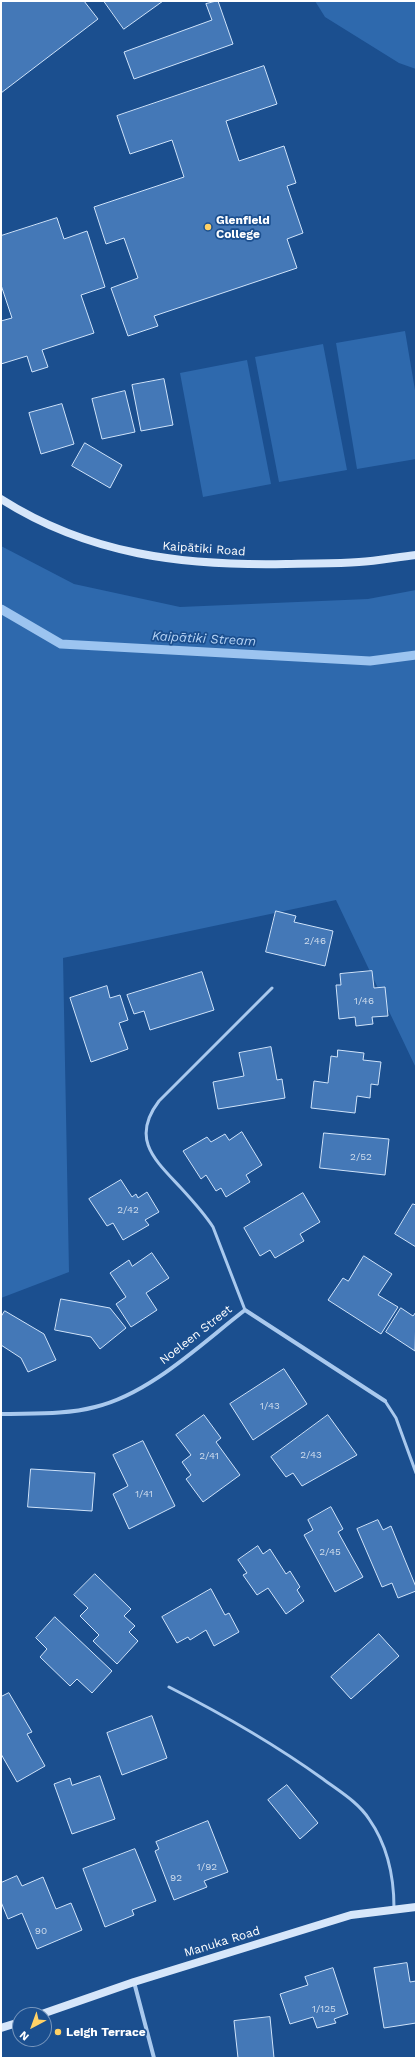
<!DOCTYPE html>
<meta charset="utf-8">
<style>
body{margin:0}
#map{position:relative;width:417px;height:2059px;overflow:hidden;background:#1b4f8f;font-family:"Work Sans",sans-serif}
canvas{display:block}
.frame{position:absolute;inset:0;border:2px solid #fff;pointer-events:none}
.north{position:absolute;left:12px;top:2007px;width:40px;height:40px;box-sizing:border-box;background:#1b4f8f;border:1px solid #7695bc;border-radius:50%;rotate:221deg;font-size:11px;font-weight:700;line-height:16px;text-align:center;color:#fff}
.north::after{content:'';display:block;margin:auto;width:14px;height:18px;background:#ffd166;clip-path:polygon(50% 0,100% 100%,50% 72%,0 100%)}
</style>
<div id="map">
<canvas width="417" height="2059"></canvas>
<div class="frame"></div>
<div class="north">N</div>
</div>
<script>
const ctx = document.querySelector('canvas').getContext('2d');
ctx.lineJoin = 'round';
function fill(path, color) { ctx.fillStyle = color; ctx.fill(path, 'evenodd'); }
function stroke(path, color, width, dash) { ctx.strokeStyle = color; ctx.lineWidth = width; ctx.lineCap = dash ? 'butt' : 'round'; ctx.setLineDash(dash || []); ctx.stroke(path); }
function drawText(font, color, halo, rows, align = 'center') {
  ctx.font = font + ' "Work Sans",sans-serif'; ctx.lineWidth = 3.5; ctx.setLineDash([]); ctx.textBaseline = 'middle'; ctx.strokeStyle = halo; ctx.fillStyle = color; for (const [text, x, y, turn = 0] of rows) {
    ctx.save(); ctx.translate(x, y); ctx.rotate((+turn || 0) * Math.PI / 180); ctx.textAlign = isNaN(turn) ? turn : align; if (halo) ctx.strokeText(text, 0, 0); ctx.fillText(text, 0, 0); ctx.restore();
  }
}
fill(new Path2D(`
 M315 1H416V69L399 63 325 17Z
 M405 331 416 396V459L357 469 336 343Z
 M323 344 347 470 279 482 255 357Z
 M247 360 271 484 203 497 180 373Z
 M1 546 74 584 180 607 368 599 416 590V1068L336 900 63 958 69 1272 1 1298Z`), '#2e69ad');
stroke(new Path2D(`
 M1 609 61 644 370 661 416 655`), '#9cc4f0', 9);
const building = new Path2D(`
 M1 1H84L98 19 1 93Z
 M104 1H163L124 29Z
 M218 1 233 44 134 79 124 52 212 20 206 4Z
 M264 66 277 104 226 121 239 161 284 146 296 183 287 186 303 233 287 239 297 268 154 316 158 326 128 336 111 288 138 278 124 238 106 244 94 207 184 177 172 140 130 154 117 116Z
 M57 218 64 239 87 231 105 287 81 295 94 333 42 350 48 367 32 372 27 356 1 364V321L12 318 1 285V236Z
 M164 379 173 425 141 431 132 385Z
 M125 391 135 432 102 439 92 399Z
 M62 404 74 444 41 454 29 413Z
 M85 443 122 465 110 488 72 466Z
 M276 911 296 916 294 922 333 931 325 966 266 952Z
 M372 971 374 988 385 987 388 1016 372 1017 373 1024 356 1026 355 1017 339 1019 336 985H341L340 974Z
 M202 972 214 1010 150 1030 144 1011 134 1014 127 995Z
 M107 986 110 998 120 995 128 1020 119 1023 128 1049 91 1062 70 998Z
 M271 1047 277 1080 282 1079 285 1098 218 1109 213 1082 244 1076 239 1053Z
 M338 1050 364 1053 363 1060 381 1062 378 1085 371 1084 370 1098 357 1096 355 1113 311 1108 314 1081 328 1083 331 1056 337 1057Z
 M242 1132 262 1165 246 1175 250 1182 226 1197 221 1188 216 1191 206 1175 201 1179 183 1151 207 1137 211 1142 225 1134 229 1140Z
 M324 1133 389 1139 385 1175 320 1168Z
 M121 1180 132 1197 136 1194 138 1198 147 1192 159 1212 145 1220 149 1225 123 1240 113 1223 107 1226 89 1199Z
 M303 1193 320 1222 300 1234 304 1241 275 1258 270 1250 260 1256 244 1228Z
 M413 1204 416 1205V1247L395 1234Z
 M152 1253 169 1278 146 1293 157 1310 131 1327 116 1304 126 1297 110 1273 129 1260 132 1266Z
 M364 1256 392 1274 378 1295 398 1307 381 1334 328 1300 343 1278 348 1281Z
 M61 1299 110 1308 126 1328 100 1349 91 1337 55 1330Z
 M401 1308 413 1316 416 1312 415 1351 386 1332Z
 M5 1311 44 1334 56 1360 28 1372 21 1358 1 1345V1317Z
 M284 1369 307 1404 253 1440 230 1404Z
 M204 1415 221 1438 216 1442 240 1475 203 1502 186 1479 191 1475 182 1462 191 1455 176 1435Z
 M328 1415 357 1455 302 1486 293 1473 286 1477 271 1457Z
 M143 1441 175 1506 129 1529 113 1494 128 1486 113 1455Z
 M31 1469 95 1473 92 1511 28 1507Z
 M331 1507 343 1529 338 1532 363 1577 335 1592 304 1535 313 1530 308 1520Z
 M378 1520 383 1530 391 1526 416 1587V1591L398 1598 392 1583 382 1587 357 1529Z
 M258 1546 263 1554 270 1549 286 1574 290 1571 300 1587 297 1590 304 1601 286 1614 268 1588 257 1595 243 1575 247 1573 238 1560Z
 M95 1574 131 1609 124 1616 135 1626 129 1632 138 1641 117 1664 93 1641 99 1635 80 1616 88 1608 74 1595Z
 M211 1589 225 1615 229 1613 239 1632 214 1646 206 1630 190 1640 188 1637 177 1643 162 1617Z
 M55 1617 112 1671 92 1693 77 1679 70 1686 40 1657 47 1649 36 1638Z
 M379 1634 399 1656 351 1699 331 1677Z
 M9 1693 32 1732 27 1734 45 1766 17 1782 1 1754V1697Z
 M152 1716 167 1758 122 1775 107 1733Z
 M100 1776 115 1819 72 1834 54 1784 70 1778 72 1785Z
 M287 1785 318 1823 300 1839 268 1800Z
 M208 1821 228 1872 204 1881 207 1887 174 1900 155 1851 159 1849 156 1842Z
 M135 1849 156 1901 132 1910 134 1915 105 1927 83 1869Z
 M17 1876 22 1886 43 1877 56 1909 71 1903 82 1930 37 1949 22 1913 8 1919 1 1902V1883Z
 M407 1963 410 1982 416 1981V2023L384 2028 374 1968Z
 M333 1968 348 2014 334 2019 336 2023 317 2028 313 2017 290 2024 280 1994 308 1985 305 1977Z
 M270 2017 274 2058H238L234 2021Z`);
fill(building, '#4478b7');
stroke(building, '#cfe3fa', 1);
stroke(new Path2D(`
 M245 1310 213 1227C204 1213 192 1200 181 1188 155 1160 130 1139 159 1101L272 988
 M385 1401 396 1418 416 1473
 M169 1687C224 1715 273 1743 323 1779 339 1791 358 1802 369 1819 388 1846 394 1876 394 1908`), '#a9c9ee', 3);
stroke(new Path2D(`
 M1 1414C32 1413 65 1415 95 1407 150 1394 202 1343 245 1310L385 1401
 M134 1982 154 2058`), '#a9c9ee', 4);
stroke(new Path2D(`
 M1 499C89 555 184 566 286 564 310 563 335 564 359 562 378 561 397 557 416 555
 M39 2015 134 1982 351 1915 416 1907
 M1 2028 20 2022`), '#d6e6fa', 8);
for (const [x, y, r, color] of [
 [208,227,4,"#ffd166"],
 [58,2032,4,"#ffd166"]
]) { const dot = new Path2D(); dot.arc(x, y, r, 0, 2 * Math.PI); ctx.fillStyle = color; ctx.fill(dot); stroke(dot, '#1b4f8f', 1.5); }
drawText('10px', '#d0dded', null, [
 ["2/46",315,941],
 ["1/46",364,1001],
 ["2/52",361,1157],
 ["2/42",128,1210],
 ["1/43",270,1406],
 ["2/43",311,1455],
 ["2/41",209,1456],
 ["1/41",144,1494],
 ["2/45",330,1552],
 ["1/92",207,1867],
 ["92",176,1878],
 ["90",41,1931],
 ["1/125",324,2009]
]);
drawText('bold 12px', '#fff', '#1b4f8f', [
 ["Glenfield",216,220],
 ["College",216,234],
 ["Leigh Terrace",66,2032]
], 'left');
drawText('12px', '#fff', '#1b4f8f', [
 ["Kaipātiki Road",204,549,4],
 ["Noeleen Street",196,1335,-38],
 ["Manuka Road",222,1942,-17]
]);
drawText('italic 13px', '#b5d3f5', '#1b4f8f', [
 ["Kaipātiki Stream",204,639,3]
]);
</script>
